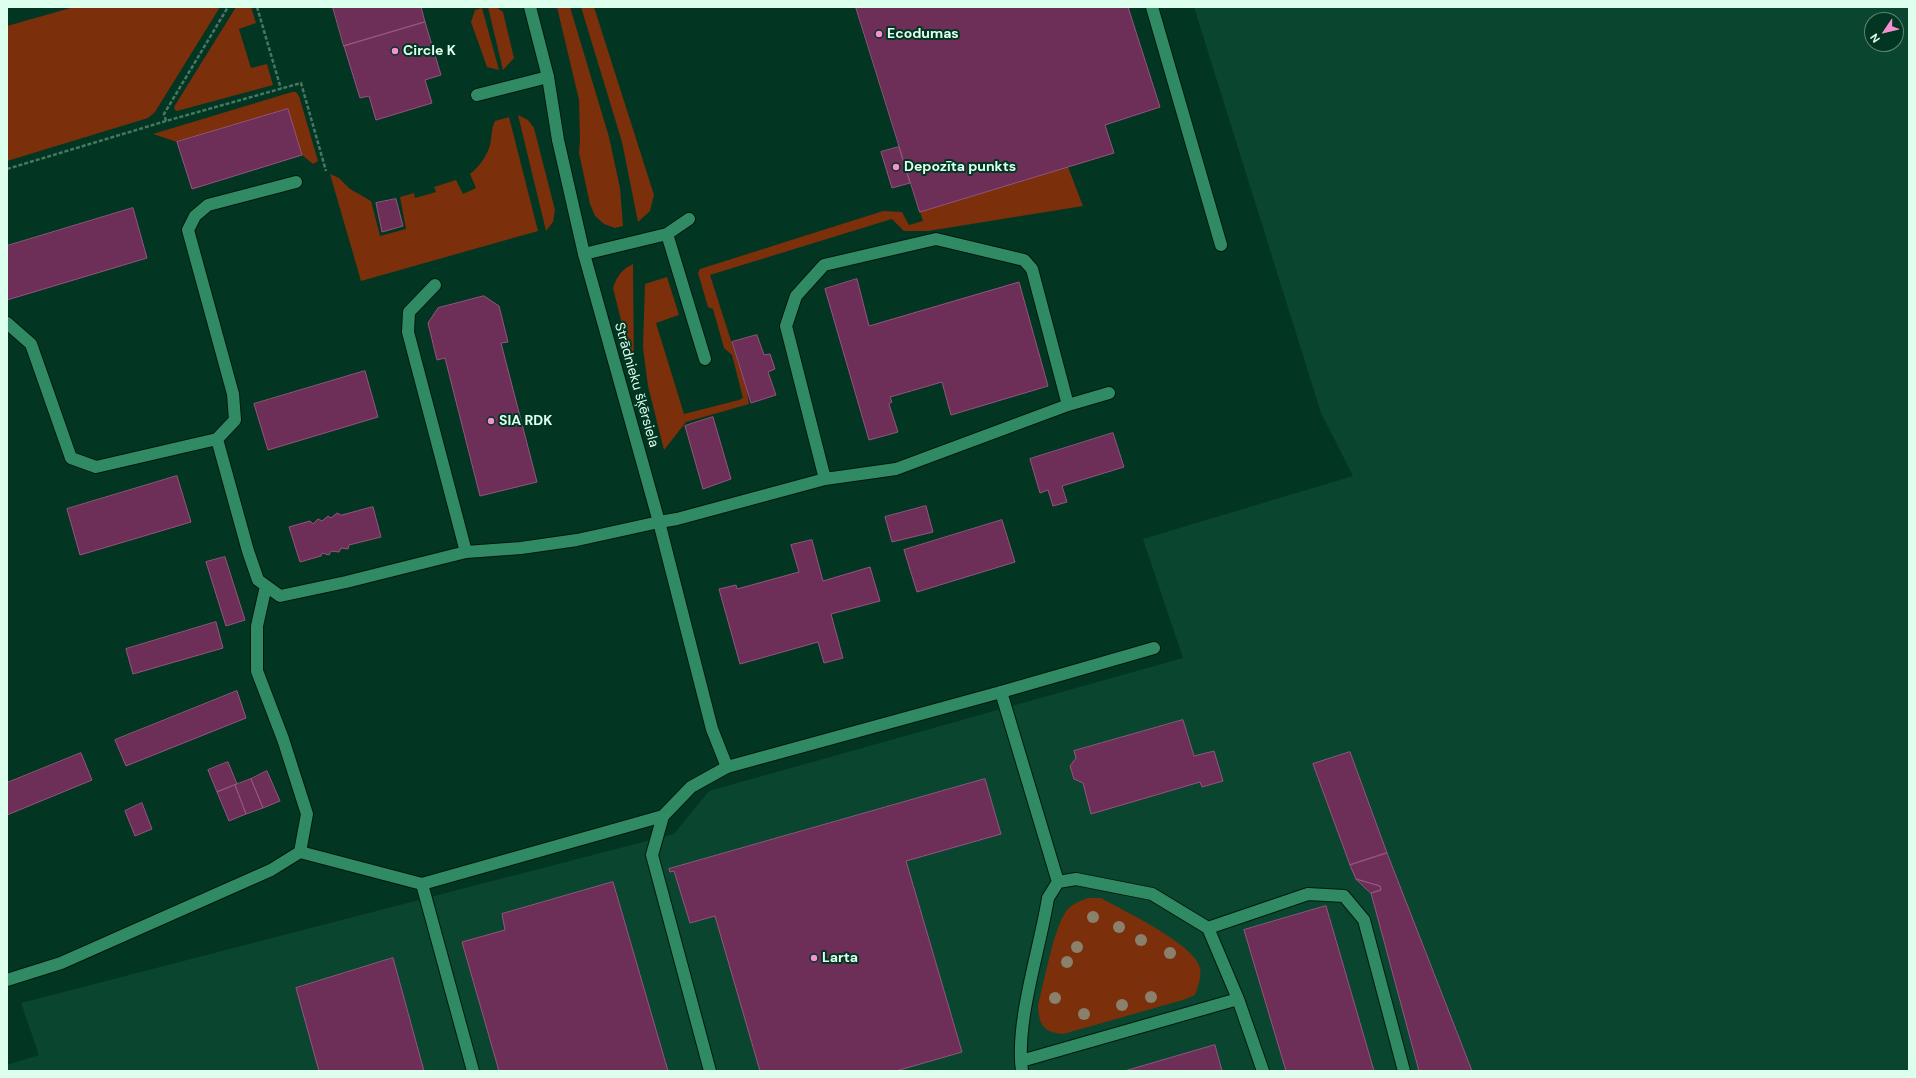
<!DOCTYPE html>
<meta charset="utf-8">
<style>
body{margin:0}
#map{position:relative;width:1916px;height:1078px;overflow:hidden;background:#023622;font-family:"DM Sans",sans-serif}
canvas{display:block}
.frame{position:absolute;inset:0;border:8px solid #ddffed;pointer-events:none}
.north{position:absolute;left:1864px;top:12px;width:40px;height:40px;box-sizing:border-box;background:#023622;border:1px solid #5a8673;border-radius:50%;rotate:235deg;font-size:11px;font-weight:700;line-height:16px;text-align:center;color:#ddffed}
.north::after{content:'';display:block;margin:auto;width:14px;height:18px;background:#f590d1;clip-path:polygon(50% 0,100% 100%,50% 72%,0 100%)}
</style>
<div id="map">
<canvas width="1916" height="1078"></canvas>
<div class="frame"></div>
<div class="north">N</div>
</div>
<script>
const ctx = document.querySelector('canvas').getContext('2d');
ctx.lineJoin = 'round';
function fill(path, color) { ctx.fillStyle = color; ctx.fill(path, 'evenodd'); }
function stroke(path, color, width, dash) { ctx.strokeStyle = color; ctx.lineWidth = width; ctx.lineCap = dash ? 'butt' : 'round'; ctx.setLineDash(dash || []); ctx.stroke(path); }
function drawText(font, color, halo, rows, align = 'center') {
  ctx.font = font + ' "DM Sans",sans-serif'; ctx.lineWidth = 4; ctx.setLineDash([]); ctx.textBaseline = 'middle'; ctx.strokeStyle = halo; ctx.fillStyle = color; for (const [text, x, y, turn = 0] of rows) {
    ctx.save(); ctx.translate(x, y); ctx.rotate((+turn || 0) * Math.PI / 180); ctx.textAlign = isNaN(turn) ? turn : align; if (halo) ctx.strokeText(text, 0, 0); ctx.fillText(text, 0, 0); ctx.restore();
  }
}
fill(new Path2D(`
 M1194 7H1909V1071H7V1065L39 1055 21 1003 674 834 709 791 1183 658 1143 539 1353 476 1321 413ZM1872 20H1896V44H1872Z`), '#0a4530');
fill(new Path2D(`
 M74 7H220L155 112 148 118 7 161V26Z
 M236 7H251L256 23 239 29 251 68 267 64 273 85 177 111 175 110 174 107Z
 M488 7H496L503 12 514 58 503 70Z
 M557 7H570L609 137 620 188 623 226 615 228 604 224 595 216 590 204 579 153 580 140 579 100Z
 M581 7H594L654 195 650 211 638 222 622 142Z
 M482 8 499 70 487 67 471 22 475 10Z
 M292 92H296L299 96 318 161 313 164 302 155 288 109 177 142 153 134Z
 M518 115 528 120 534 128 555 210 553 222 546 231Z
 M509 117 538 231 361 281 330 174 339 178 350 189 371 201 380 236 406 229 400 197 414 193 415 198 436 192 434 187 456 180 463 194 476 188 470 174C479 167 487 156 490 145 492 136 491 129 495 121Z
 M1068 167 1083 206 928 231H904L892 219 710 275 747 391 749 404 686 422 664 450 648 386 643 348 645 284 667 277 679 315 656 323 684 414 739 400 743 398 732 355 724 348 713 309 708 307 698 273 700 269 883 211 902 212 909 225 923 221 920 212Z
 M633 264 634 372 613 288C617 276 621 270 633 264Z
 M1088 898H1101C1122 910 1195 944 1200 968 1202 977 1198 986 1195 995L1183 1000 1063 1034C1043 1032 1039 1025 1038 1005 1044 983 1054 926 1067 910 1072 904 1080 901 1088 898Z`), '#7b2f0b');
const building = new Path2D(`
 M333 7H421L425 22 344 46Z
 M856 7H1128L1160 107 1105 125 1114 153 920 212Z
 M425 22 441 75 425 80 432 103 376 120 369 96 360 98 344 46Z
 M288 109 302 155 192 189 177 142Z
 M899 147 910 183 892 188 881 152Z
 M396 199 403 226 382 232 376 203Z
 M133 208 147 258 7 300V246Z
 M857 279 869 326 1019 282 1048 386 951 415 942 382 890 397 892 402 889 404 898 432 869 440 825 289Z
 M484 296 499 306 508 342 501 343 537 482 480 496 445 358 437 360 428 323 438 308Z
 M757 335 764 355 770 354 775 369 768 372 776 395 751 403 732 342Z
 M365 371 378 417 268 450 254 404Z
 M713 417 731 479 703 489 685 426Z
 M1113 433 1124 467 1062 486 1067 502 1053 506 1048 490 1040 493 1030 459Z
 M177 476 191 522 80 555 67 509Z
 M926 506 933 532 892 542 885 517Z
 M373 507 381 537 349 545 348 549 341 548 339 552 331 551 329 555 322 553 321 556 300 562 289 527 310 521 313 524 318 519 322 521 328 516 331 518 337 513 341 515Z
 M1002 520 1015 562 917 592 904 550Z
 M812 540 823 581 870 567 880 601 831 614 843 658 824 663 818 642 740 664 719 589 736 585 737 589 799 572 791 545Z
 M225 557 245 620 226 626 206 562Z
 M216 622 223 648 133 674 126 649Z
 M237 691 246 718 126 766 115 740Z
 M1183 720 1194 756 1214 751 1223 781 1202 787 1200 782 1091 814 1083 783 1074 779 1070 766 1076 758 1074 751Z
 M1350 752 1387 853 1350 865 1313 764Z
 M81 753 92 780 7 815V783Z
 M228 762 237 784 217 792 208 770Z
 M267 771 280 801 263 808 251 779Z
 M251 779 263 808 246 814 235 785Z
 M985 779 1001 834 906 861 962 1052 896 1071H760L715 916 690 923 674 871 670 872 669 869Z
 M235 785 246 814 229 821 217 792Z
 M142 803 152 829 135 836 125 811Z
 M1387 853 1472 1071H1419L1371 893 1381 890 1380 886 1356 879 1350 865Z
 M1356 879 1380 886 1381 890 1371 893Z
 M613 882 668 1071H499L462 942 505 930 502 914Z
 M1326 906 1372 1064 1374 1071H1286L1244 930Z
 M393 958 424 1071H319L296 988Z
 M1215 1045 1222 1071H1125Z`);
fill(building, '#6d2e58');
stroke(building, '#96547e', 1);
const service = new Path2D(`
 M1152 7 1221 245
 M477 95 548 77
 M667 234 705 359
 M584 254 667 234 689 219
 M435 285 409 312 408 332 466 552
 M7 323 31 344 71 458 96 467 217 439 235 420 233 394 188 230 195 216 208 205 296 182
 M217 439 248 551 258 580 280 596 346 582 466 552 521 548 577 540 659 522 677 519 825 479 896 469 1068 405 1109 393
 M825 479 786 326 796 296 824 265 936 239 1024 260 1032 269 1068 405
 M1001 692 1058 882
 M300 852 422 884 663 816
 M422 884 473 1071
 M1208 928 1308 894 1344 896 1364 920 1404 1071
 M7 980 61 963 271 870 300 852 307 814 283 739 257 671V626L266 586
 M1021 1061 1238 999
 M710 1071 652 855 663 816 691 787 727 767
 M1022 1071C1015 1022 1040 949 1048 898L1058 882 1076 879 1152 894 1208 928 1238 999 1263 1071`);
const minor = new Path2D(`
 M530 7 548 77 558 140 584 254 659 522 712 729 727 767 1001 692 1154 648`);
stroke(service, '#001a0f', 14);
stroke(minor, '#001a0f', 14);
stroke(new Path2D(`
 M257 7 281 89
 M166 121 164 114 228 7
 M7 169 166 121 301 83 326 171`), '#497764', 2.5, [4, 2]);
stroke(service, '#308b65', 12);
stroke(minor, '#308b65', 12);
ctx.fillStyle = '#89816c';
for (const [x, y] of [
 [1093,917],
 [1119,927],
 [1141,940],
 [1077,947],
 [1170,953],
 [1067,962],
 [1151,997],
 [1055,998],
 [1122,1005],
 [1084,1014]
]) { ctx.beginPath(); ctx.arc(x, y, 6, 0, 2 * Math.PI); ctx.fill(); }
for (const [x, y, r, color] of [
 [879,34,4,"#f590d1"],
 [395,51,4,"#f590d1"],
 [896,167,4,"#f590d1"],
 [491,421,4,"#f590d1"],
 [814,958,4,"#f590d1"]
]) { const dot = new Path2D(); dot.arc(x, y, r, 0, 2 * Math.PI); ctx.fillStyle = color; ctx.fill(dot); stroke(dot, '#023622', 1.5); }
drawText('bold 14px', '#ddffed', '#023622', [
 ["Ecodumas",887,34],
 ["Circle K",403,51],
 ["Depozīta punkts",904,167],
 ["SIA RDK",499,421],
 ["Larta",822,958]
], 'left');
drawText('14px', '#ddffed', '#023622', [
 ["Strādnieku šķērsiela",636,385,74]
]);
</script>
